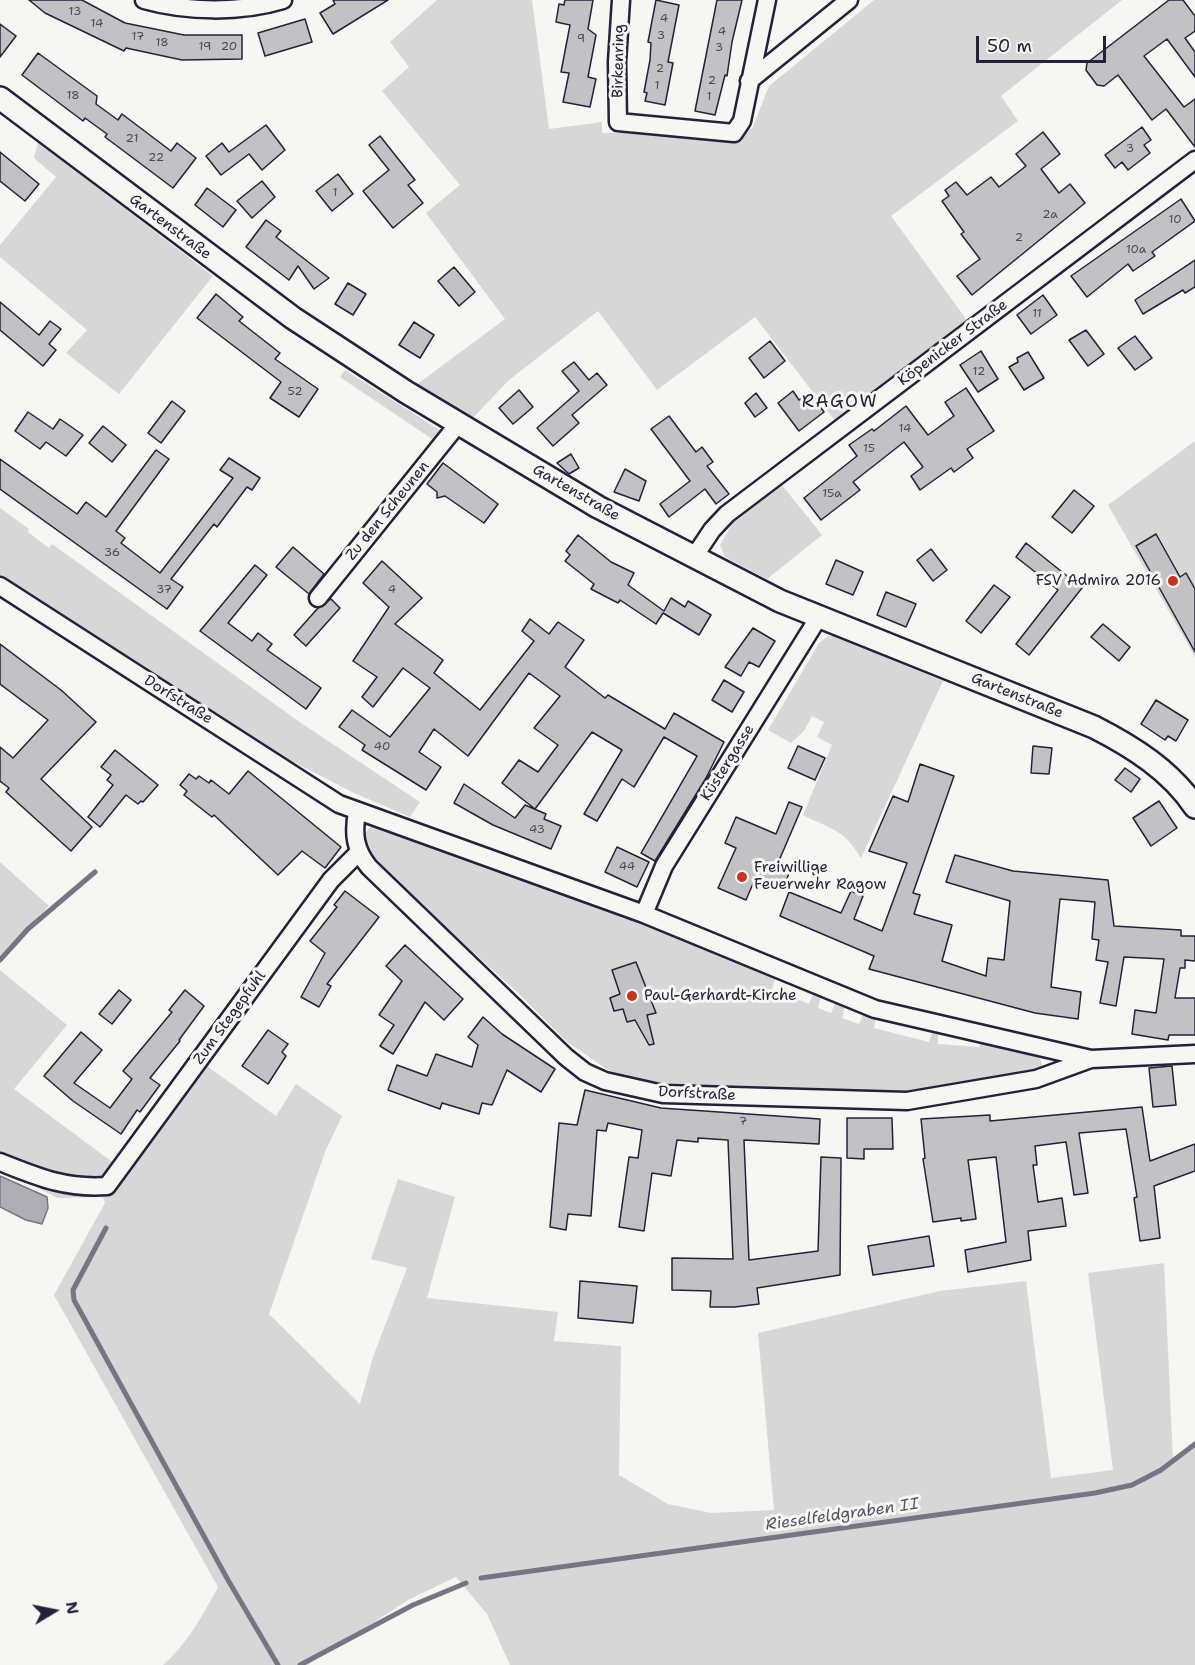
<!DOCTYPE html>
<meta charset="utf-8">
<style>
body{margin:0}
#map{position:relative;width:1195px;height:1665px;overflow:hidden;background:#f6f6f2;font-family:"Shantell Sans",sans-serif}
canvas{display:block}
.north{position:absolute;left:24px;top:1581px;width:60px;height:60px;-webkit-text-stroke:4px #f6f6f2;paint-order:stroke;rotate:80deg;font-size:16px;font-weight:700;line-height:24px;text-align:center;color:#22223b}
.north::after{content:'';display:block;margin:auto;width:21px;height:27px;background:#22223b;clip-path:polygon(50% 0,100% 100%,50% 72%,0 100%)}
.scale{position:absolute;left:976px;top:36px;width:130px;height:27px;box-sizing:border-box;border:3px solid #22223b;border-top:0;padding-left:8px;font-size:18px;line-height:21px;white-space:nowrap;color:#22223b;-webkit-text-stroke:4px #f6f6f2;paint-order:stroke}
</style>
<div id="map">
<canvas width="1195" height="1665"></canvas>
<div class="north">N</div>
<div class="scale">50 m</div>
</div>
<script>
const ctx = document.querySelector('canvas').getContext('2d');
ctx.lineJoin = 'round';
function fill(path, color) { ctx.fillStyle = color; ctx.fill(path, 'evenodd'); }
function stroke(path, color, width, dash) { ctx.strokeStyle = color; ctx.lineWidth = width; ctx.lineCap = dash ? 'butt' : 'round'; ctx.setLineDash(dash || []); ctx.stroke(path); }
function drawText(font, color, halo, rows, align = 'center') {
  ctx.font = font + ' "Shantell Sans",sans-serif'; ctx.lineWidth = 6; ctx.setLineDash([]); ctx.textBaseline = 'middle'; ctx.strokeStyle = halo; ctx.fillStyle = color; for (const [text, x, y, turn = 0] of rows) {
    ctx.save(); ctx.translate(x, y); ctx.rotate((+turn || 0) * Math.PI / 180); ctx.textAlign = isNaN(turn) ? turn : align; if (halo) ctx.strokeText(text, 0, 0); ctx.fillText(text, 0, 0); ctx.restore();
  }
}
fill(new Path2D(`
 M437 0H532L549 129 602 122V133H637L638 121 752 129 769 86 874 0H1122L1001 96 1018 121 891 216 969 323 836 422 755 317 657 390 598 311 509 380 469 422 412 388 505 319 426 213 460 185 382 91 409 67 390 42Z
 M38 142 213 276 119 394 66 353 87 330 0 257V245L56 177 34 158Z
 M345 370 441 431V440L331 571 432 439 340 377Z
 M1195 441V657L1108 505Z
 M782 485 822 535 767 579 725 557 720 545 733 522Z
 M0 508 29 529 28 532 49 548 52 544 301 723 420 802 410 817 354 793 286 758 111 651 0 577Z
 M828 636H835L943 681 861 858C843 828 832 830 803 815L832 745 817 737 824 722 812 716 804 731 791 743 768 730 819 643Z
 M381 825 593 901 776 976 772 989 809 1004 813 994 821 997 818 1008 831 1013 835 1003 845 1006 842 1018 859 1024 864 1012 876 1016 874 1028 929 1042 933 1031 938 1032V1044L979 1047 981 1040C1000 1044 1039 1042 1042 1065L1036 1074 907 1095 736 1090 638 1081 608 1070 566 1041 518 993 368 857C363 846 360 834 372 826Z
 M0 862 49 906 0 960Z
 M0 970 67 1025 14 1089 119 1167 200 1061 276 1116 296 1084 342 1116 325 1152 269 1314 360 1404 373 1357 407 1268 371 1259 398 1179 455 1197 427 1298 558 1312 554 1341 621 1346 619 1475 668 1504 711 1513 774 1510 758 1333 940 1291 1026 1281 1051 1478 1113 1470 1088 1273 1164 1263 1173 1460 1195 1444V1665H510L487 1614 456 1577 408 1600 308 1665H163C187 1644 203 1615 218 1587L54 1295 105 1203 103 1197 57 1198 0 1167Z`), '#d7d7d7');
const water = new Path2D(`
 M0 1176 47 1197 48 1208 42 1224 26 1220 0 1207Z`);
fill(water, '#adadb3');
stroke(water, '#757583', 1.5);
stroke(new Path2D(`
 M0 960 28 929 95 872
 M106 1228 73 1290 74 1300 228 1580 278 1665
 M481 1578 1095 1493 1132 1485 1161 1470 1195 1444
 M300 1665 413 1605 466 1583`), '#757583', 5);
const building = new Path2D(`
 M29 0H82L125 23 184 35H242V59L182 60 126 48 124 51 45 13Z
 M333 0H388L333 34 320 13 335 4Z
 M565 0H593L588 29 596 35 588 77 596 79 590 107 563 102 569 73 561 72 570 25 556 22 559 4 564 5Z
 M656 0 679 5 668 62 673 63 665 105 645 101 647 93 644 92 650 60 651 43 648 42Z
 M717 0H742L732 42 727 76 725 75 715 115 695 111Z
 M1169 0H1183L1195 16V31L1185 38 1195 52V77L1167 39 1144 56 1184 107 1195 99V147L1166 109 1152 120 1118 75 1104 86 1097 85 1086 70 1087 63Z
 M305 19 312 42 265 56 258 33Z
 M0 24 16 36 0 57Z
 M38 53 97 96 96 104 118 120 122 114 171 151 177 143 196 158 173 188 105 137 107 134 85 118 83 121 22 75Z
 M266 125 285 150 262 170 249 154 221 175 206 156 222 143 229 152Z
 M1142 127 1151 140 1144 145 1150 153 1128 170 1122 162 1115 168 1105 155Z
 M1043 132 1060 154 1041 169 1059 193 1070 184 1085 203 972 295 957 276 980 259 961 234 964 232 942 201 949 196 945 190 956 182 967 195 991 177 999 187 1026 166 1016 154Z
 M380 136 415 180 408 185 423 203 393 228 363 191 389 170 369 145Z
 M0 152 39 184 25 201 0 181Z
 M338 174 353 194 332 211 316 191Z
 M262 181 275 197 252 218 237 201Z
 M207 188 236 210 223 227 195 205Z
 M1181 199 1195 221 1152 252 1155 256 1133 271 1128 264 1087 297 1071 276Z
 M266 220 281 231 276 237 329 278 314 289 298 266 289 280 246 247Z
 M1195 260V287L1185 293 1183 290 1143 314 1135 300Z
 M454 267 475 292 459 306 438 281Z
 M348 283 366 294 353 315 335 304Z
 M216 294 243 317 239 321 280 353 275 359 318 389 299 417 270 398 281 382 197 318Z
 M1043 295 1057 315 1031 334 1017 315Z
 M0 302 39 335 50 321 61 329 49 344 56 350 43 366 0 330Z
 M414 322 434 335 420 358 399 345Z
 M1086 330 1104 354 1088 366 1069 340Z
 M1135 336 1152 358 1135 370 1118 348Z
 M770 341 785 361 764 378 749 358Z
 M981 351 998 379 978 392 960 365Z
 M1028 352 1044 378 1024 390 1009 367 1018 362 1017 358Z
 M574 362 589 380 597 373 607 385 572 415 579 423 553 446 537 428 579 391 562 371Z
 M966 388 994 431 967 449 973 458 954 472 951 468 920 490 911 476 923 467 904 442 853 482 860 490 821 520 804 498 857 456 849 445 872 429 874 431 906 406 928 435 954 416 945 402Z
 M519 390 533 407 513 424 499 408Z
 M793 391 799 400 809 392 824 412 799 431 778 403Z
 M756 393 767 408 755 417 745 403Z
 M172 401 185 411 161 443 148 433Z
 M28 412 53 429 60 419 83 435 66 456 46 442 40 449 15 431Z
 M669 416 696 452 702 447 713 462 707 466 729 494 716 504 705 489 669 517 660 504 690 481 651 429Z
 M103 426 126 445 112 462 89 443Z
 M156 450 169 459 116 531 125 538 121 543 160 573 233 478 220 470 229 458 260 478 252 490 247 487 217 527 214 524 171 579 183 587 167 609 0 489V459L77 514 86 502 106 517Z
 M571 454 579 468 569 474 557 463Z
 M443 463 498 504 484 523 445 496 437 498V492L427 484Z
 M625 469 646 481 639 501 614 492Z
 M1074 490 1094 506 1072 533 1052 517Z
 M1156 534 1180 577 1186 573 1195 589V652L1136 546Z
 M578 535 611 562 634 573 628 585 664 611 671 598 685 607 688 601 711 615 699 635 663 613 656 624 620 600 618 603 591 589 594 584 565 561 570 555 566 551Z
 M1026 543 1082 588 1029 655 1016 644 1058 590 1016 557Z
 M293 547 324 574 309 594 276 567Z
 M931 549 947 570 933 581 917 560Z
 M836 560 863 572 853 595 826 584Z
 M382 561 422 598 395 624 443 660 434 673 480 710 534 641 522 631 530 619 549 634 558 622 584 640 565 667 605 698 608 695 665 729 674 713 724 742 706 778 655 861 641 853 697 756 664 737 634 787 622 779 597 821 584 814 622 750 592 732 535 809 502 783 519 760 538 772 558 745 534 728 560 696 529 673 468 756 434 729 419 752 441 767 426 790 362 750 365 745 339 727 352 710 390 737 430 688 403 668 373 707 362 697 377 677 353 661 389 607 363 583Z
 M255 565 267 575 228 623 252 641 258 633 272 644 267 650 321 688 306 709 200 631Z
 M994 585 1010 597 981 633 966 621Z
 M886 592 916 604 906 627 877 615Z
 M331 599 340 608 306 646 294 635 318 608Z
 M1103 624 1130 647 1119 661 1091 637Z
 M753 628 775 641 759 667 749 662 741 676 725 667Z
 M0 644 61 690 96 722 41 779 92 827 71 851 6 792 9 788 0 781V747L13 758 48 720 0 684Z
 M724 680 744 692 732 712 712 700Z
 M1156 700 1188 720 1176 741 1168 736 1165 740 1141 724Z
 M798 746 825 758 815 780 788 768Z
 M1033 746 1052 748 1049 774 1031 773Z
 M115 750 158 785 143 802 141 801 138 804 126 795 100 827 88 817 113 785 107 780 111 775 101 767Z
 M920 764 954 776 913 893 920 895 914 914 952 925 942 961 986 976 988 958 1004 960 1010 901 946 882 955 855 1013 871 1108 880 1114 926 1181 930V936H1195V961L1185 960V968H1180L1175 998H1195V1035H1169L1168 1040 1132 1034 1135 1010 1156 1013 1164 959 1124 957 1116 1006 1100 1003 1108 962 1096 960 1099 940 1092 939 1095 902 1060 899 1051 987 1081 992 1078 1019 1035 1013 869 969 874 956 780 916 789 892 841 913 851 891 863 896 854 919 882 931 907 863 869 851 893 796 908 802Z
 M1125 768 1140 779 1131 792 1115 780Z
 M248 771 341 847 325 868 302 851 278 875 214 815 212 817 184 795 187 791 180 785 189 774 196 779 199 776 209 783 211 780 229 794Z
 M464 784 515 818 525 805 546 814 544 819 561 826 551 849 493 825 454 803Z
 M1159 801 1177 828 1151 846 1133 818Z
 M789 802 802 807 778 863 791 869 782 890 755 879 746 900 718 888 736 848 725 843 736 817 776 834Z
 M617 847 649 862 637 887 605 872Z
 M345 891 379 917 327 984 331 986 319 1007 301 997 325 953 310 941 337 907 334 905Z
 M405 945 463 999 444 1020 425 1002 393 1054 380 1046 394 1025 379 1015 402 981 386 966Z
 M636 962 656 1013 647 1015 654 1044 649 1045 635 1020 627 1022 623 1009 614 1011 610 998 620 994 612 970Z
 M119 990 131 1000 112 1024 99 1014Z
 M185 990 204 1006 179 1040 180 1041 150 1078 160 1085 140 1112 137 1110 121 1134 73 1101 44 1076 81 1032 102 1050 74 1083 110 1108 132 1079 123 1071 172 1012 169 1010Z
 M483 1017 502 1034 555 1069 541 1092 507 1070 492 1105 482 1103 479 1114 442 1103 440 1109 388 1090 397 1065 427 1076 436 1054 472 1067 478 1045 468 1037Z
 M268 1030 288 1044 282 1052 286 1056 268 1084 242 1066Z
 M1172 1066 1176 1105 1153 1107 1149 1068Z
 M585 1090 661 1108 820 1119 819 1144 744 1140 749 1260 818 1251 821 1157 841 1158 840 1275 757 1288 759 1304 735 1307H710L711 1291 672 1290V1258L733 1259 728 1140 698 1138V1142L677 1140 671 1176 652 1173 644 1231 619 1227 629 1157 638 1158 642 1130 608 1123 606 1131 597 1130 591 1216 568 1214 566 1230 550 1227 559 1123 577 1125Z
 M1142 1107 1150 1161 1195 1144V1171L1154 1186 1160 1238 1140 1241 1134 1198 1137 1197 1126 1129 1079 1133 1088 1193 1074 1195 1066 1142 1035 1146 1037 1165H1033L1038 1202 1062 1198 1066 1226 1028 1231 1031 1260 968 1272 965 1250 1006 1242 996 1157 968 1160 976 1219 961 1221V1218L933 1222 923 1159 925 1158 921 1119 990 1115V1121Z
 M847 1118H892L893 1149H864V1159L847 1158Z
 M929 1236 934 1266 873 1275 868 1246Z
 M580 1281 637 1286 633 1323 578 1318Z`);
fill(building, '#c2c2c4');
stroke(building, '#22223b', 1.5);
const minor = new Path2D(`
 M144 0C187 12 240 13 283 0
 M621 0 617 62 618 122 734 133 742 121 767 0
 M749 81 849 0
 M694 557 712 530 727 514 1195 160
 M0 586 339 804 644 914 875 1009 1091 1059 1195 1054
 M318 598 458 424
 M357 812C353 834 355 850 369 867L566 1057 585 1072 605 1081 663 1094 907 1101 1036 1079 1091 1059
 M644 914 664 866 820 615
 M0 1162C38 1177 65 1189 107 1186L331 880 358 853`);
const tertiary = new Path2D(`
 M0 98 293 318 406 392 598 507 780 601 1094 727C1133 747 1170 770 1195 807`);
stroke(minor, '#22223b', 21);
stroke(tertiary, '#22223b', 26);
stroke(minor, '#f6f6f2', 16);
stroke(tertiary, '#f6f6f2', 21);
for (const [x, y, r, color] of [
 [1173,581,6,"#c8321e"],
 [742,877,6,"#c8321e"],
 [632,996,6,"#c8321e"]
]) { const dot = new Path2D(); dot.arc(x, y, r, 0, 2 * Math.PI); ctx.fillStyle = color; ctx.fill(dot); stroke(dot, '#f6f6f2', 2); }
drawText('12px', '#4a4a5d', null, [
 ["13",75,12],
 ["4",664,19],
 ["14",97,24],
 ["4",722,32],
 ["3",661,36],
 ["17",138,37],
 ["9",581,39],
 ["18",162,43],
 ["19",205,47],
 ["20",229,47],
 ["3",719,48],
 ["2",660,69],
 ["2",712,81],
 ["1",657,86],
 ["18",73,96],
 ["1",709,97],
 ["21",132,139],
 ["3",1130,149],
 ["22",156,158],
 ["1",335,193],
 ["2a",1050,215],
 ["10",1175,220],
 ["2",1019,238],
 ["10a",1136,250],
 ["11",1037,314],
 ["12",979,372],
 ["52",295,392],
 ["14",905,429],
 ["15",869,449],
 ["15a",832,494],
 ["36",112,553],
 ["37",164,590],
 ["4",392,590],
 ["40",382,747],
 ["43",537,830],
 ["44",627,867],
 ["7",743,1122]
]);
drawText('15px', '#22223b', '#f6f6f2', [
 ["Birkenring",619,61,-89],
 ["Gartenstraße",170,227,37],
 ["Köpenicker Straße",953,343,-37],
 ["Gartenstraße",576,493,30],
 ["Zu den Scheunen",388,511,-51],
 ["Gartenstraße",1017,696,22],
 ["Dorfstraße",178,700,32],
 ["Küstergasse",728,763,-58],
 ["Zum Stegepfuhl",230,1018,-54],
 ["Dorfstraße",697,1094,3]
]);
drawText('15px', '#22223b', '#f6f6f2', [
 ["FSV Admira 2016",1161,581,"right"],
 ["Freiwillige",754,868],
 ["Feuerwehr Ragow",754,885],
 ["Paul-Gerhardt-Kirche",644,996]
], 'left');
drawText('italic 16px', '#535365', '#f6f6f2', [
 ["Rieselfeldgraben II",842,1515,-8]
]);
ctx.letterSpacing = '1.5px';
drawText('18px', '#22223b', '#f6f6f2', [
 ["RAGOW",840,402]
]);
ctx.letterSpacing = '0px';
</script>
